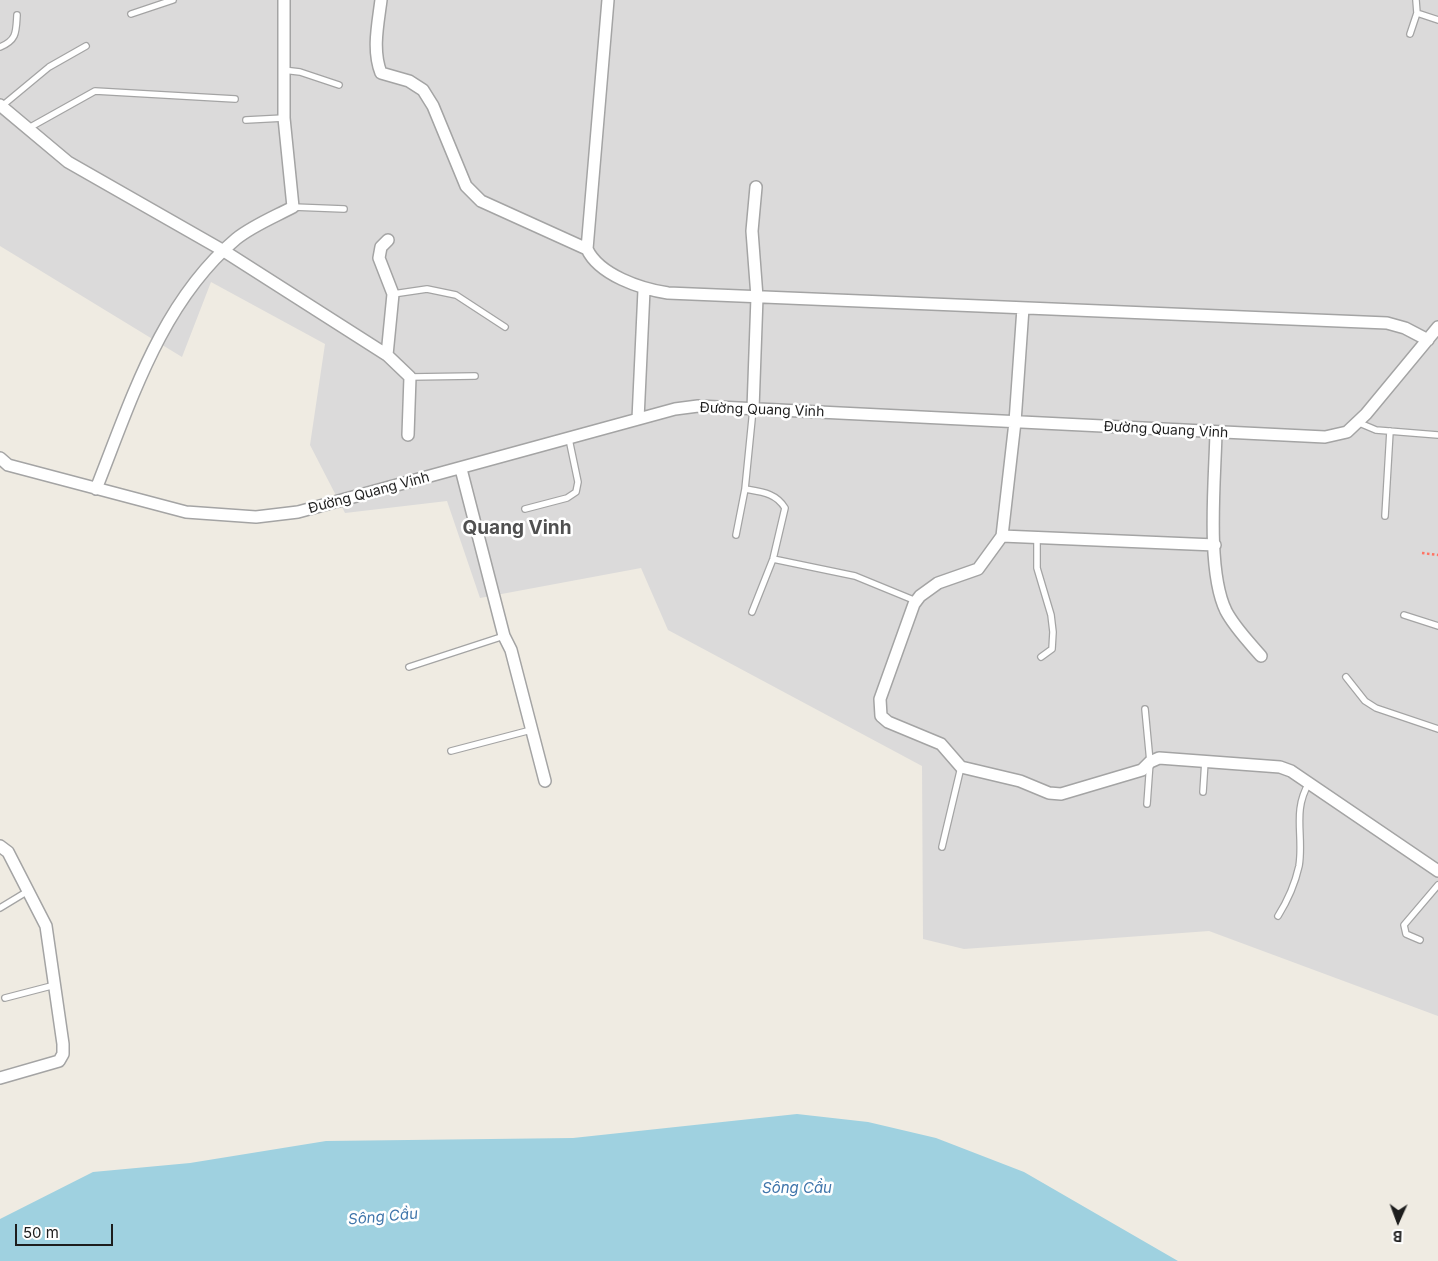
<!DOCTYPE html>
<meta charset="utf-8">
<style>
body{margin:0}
#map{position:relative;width:1438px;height:1261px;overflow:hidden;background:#efebe2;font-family:Inter,sans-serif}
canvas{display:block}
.north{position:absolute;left:1373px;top:1196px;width:50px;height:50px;-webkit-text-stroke:4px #fff;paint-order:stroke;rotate:182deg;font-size:14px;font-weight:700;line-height:20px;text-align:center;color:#1d1d1d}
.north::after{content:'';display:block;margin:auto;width:18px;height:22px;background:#1d1d1d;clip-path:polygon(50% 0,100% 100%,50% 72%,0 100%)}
.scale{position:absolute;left:15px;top:1224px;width:98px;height:22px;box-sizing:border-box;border:2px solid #1d1d1d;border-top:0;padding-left:6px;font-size:15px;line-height:18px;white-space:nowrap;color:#1d1d1d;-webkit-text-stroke:4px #fff;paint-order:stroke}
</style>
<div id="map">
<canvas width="1438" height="1261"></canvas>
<div class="north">B</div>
<div class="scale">50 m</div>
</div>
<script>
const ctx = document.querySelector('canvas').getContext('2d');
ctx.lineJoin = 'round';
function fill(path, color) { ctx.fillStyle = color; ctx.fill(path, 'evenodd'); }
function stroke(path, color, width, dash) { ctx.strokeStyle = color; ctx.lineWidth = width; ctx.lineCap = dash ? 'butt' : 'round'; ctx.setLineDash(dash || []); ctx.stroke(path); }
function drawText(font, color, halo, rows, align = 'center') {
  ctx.font = font + ' Inter,sans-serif'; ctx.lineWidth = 5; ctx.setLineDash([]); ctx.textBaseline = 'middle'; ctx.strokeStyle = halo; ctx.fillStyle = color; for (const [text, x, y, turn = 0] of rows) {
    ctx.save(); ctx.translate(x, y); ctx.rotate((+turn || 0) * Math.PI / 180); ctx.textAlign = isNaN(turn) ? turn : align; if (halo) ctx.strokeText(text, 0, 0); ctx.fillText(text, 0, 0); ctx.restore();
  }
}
fill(new Path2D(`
 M0 0H1438V1016L1209 931 964 949 923 939 922 766 668 630 641 568 480 598 447 501 345 513 310 445 325 344 211 282 182 357 0 246Z`), '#dbdada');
fill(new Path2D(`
 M797 1114 868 1122 936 1138 1024 1172 1178 1261H0V1219L93 1172 190 1163 326 1141 573 1138Z`), '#9fd1e0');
const service = new Path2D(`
 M1417 13 1438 20
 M131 14 173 0
 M1410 34 1417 13 1416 0
 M0 47C17 40 16 32 17 15
 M283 70 300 72 339 85
 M2 106 49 67 86 46
 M246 120 284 118
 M27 129 95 91 235 99
 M293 207 344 209
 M393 294 427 289 456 295 505 327
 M410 377 475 376
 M1357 422 1376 430 1438 435
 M745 489C762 492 776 493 785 508L773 559 752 612
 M525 509 567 498 576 492 578 482 569 439
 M1385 516 1390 431
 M736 535 745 489 753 409
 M1037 537V568L1051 615 1053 632 1052 649 1041 657
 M773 559 855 576 916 601
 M1404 615 1438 626
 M409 667 504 636
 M1346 677 1365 701 1376 708 1438 729
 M1145 709 1150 762 1147 804
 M451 751 531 730
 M1203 792 1205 761
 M942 847 961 767
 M0 908 28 891
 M1278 916C1288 900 1295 884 1299 866 1304 836 1292 811 1309 783
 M1420 940 1406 934 1404 925 1438 885
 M5 998 55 985`);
const minor = new Path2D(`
 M381 0C378 24 372 50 381 73L409 81 423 90 433 106 466 186 481 201 587 249
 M608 0 587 249C599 275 641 289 668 293L1387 323 1405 328 1428 340
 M0 105 68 162 224 251 387 355
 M388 240 381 247 379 258 393 294 387 355 410 377 408 435
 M1023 308 1015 422 1002 536 978 569 938 583 920 596 914 604 880 699 881 716 888 722 941 744 961 767 1020 781 1049 793 1061 794 1142 770 1150 762 1159 758 1280 767 1291 771 1438 871
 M753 409 757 297 752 231 756 187
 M638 419 644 290
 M1216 432C1215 480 1206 570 1226 611 1235 628 1249 642 1261 656
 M0 458 8 465 186 512 256 517 298 512 675 409 698 406 1325 437 1347 432 1366 414 1438 327
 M461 469 504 636 511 650 545 781
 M96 489C131 401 161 302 236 239 252 226 274 217 293 207L284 118V0
 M1002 536 1215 545
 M0 846 8 852 46 926 63 1044V1054L59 1061 0 1078`);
stroke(service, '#a4a4a4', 8);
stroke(minor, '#a4a4a4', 14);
stroke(new Path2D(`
 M1422 553 1438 555`), '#ff7363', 2.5, [2.5, 2.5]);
stroke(service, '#fff', 5.5);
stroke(minor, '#fff', 11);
drawText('14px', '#1d1d1d', '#fff', [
 ["Đường Quang Vinh",762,410,2],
 ["Đường Quang Vinh",1166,430,3],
 ["Đường Quang Vinh",369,493,-15]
]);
drawText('italic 15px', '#4076ab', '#fff', [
 ["Sông Cầu",797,1188],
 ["Sông Cầu",383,1217,-5]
]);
drawText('bold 19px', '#505050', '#fff', [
 ["Quang Vinh",517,528]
]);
</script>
